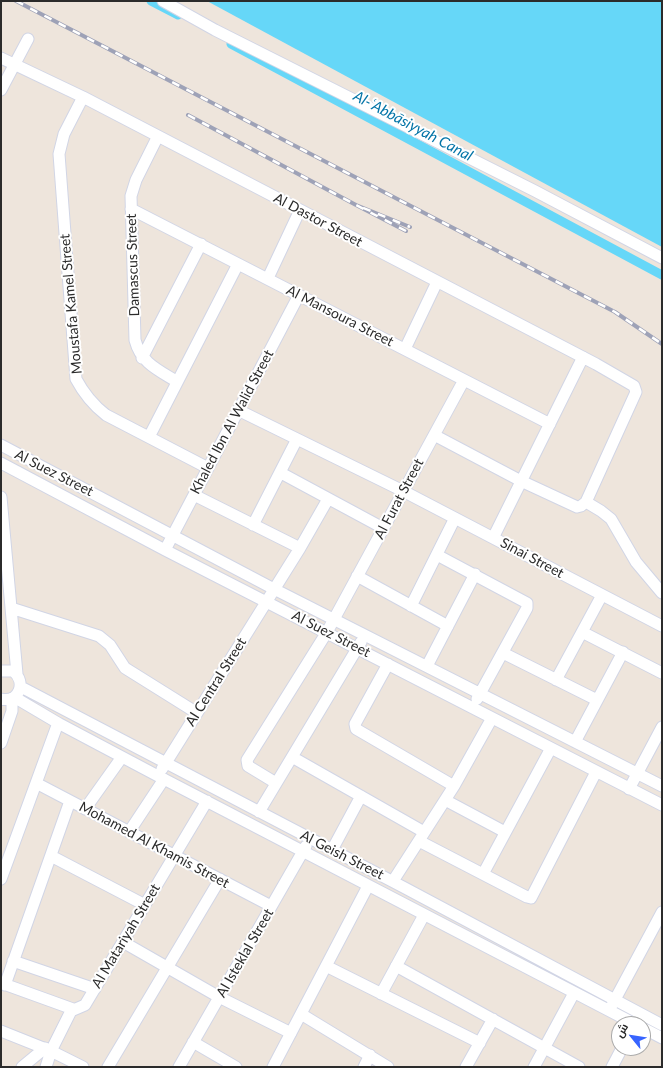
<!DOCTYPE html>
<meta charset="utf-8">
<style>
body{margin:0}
#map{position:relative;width:663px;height:1068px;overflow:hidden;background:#eee5dc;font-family:Lato,Cairo,sans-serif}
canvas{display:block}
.frame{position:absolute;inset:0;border:2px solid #2b2b2b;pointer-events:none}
.north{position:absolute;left:611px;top:1016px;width:40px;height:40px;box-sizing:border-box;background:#fff;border:1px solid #aaa;border-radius:50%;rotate:300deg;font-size:11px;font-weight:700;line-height:16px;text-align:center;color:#2b2b2b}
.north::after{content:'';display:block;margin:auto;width:14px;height:18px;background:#3764ff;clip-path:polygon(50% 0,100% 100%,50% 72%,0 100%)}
</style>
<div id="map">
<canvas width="663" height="1068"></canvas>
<div class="frame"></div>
<div class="north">ش</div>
</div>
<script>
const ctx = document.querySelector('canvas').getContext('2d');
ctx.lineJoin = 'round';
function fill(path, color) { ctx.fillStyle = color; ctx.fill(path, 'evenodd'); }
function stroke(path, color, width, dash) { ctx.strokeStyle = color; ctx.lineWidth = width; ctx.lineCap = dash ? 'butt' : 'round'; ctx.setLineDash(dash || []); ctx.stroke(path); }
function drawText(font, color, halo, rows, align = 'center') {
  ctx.font = font + ' Lato,sans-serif'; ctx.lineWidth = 4; ctx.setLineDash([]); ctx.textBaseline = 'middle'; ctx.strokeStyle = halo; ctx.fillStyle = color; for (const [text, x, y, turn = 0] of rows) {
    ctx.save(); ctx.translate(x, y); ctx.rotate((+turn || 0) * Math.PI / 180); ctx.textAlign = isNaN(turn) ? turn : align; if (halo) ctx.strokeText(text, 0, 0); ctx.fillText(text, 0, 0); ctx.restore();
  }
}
fill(new Path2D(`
 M207 1H662V247Z`), '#66d7f8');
stroke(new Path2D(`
 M151 1 178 15
 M231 44 662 275`), '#66d7f8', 9);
const street = new Path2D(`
 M163 1 215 30 535 191 662 258
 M1 58 83 97 596 364 634 386 636 392 586 502 581 506 577 507 521 481 434 435
 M1 90 28 39
 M83 97 64 134 59 154 76 379C84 394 93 405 106 415L208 468
 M158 136 136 180 131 196 135 340C141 363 158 370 176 381
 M131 209 550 424
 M268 278 300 210
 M405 349 437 282
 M142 358 201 244
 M238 410 403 491 662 626
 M149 437 238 264
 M1 445 274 589 662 786
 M1 463 165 550 662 805
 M281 473 383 528
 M194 495 300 548
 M1 497 17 674
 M586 502 601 511 611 519 636 562 662 593
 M253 525 297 439
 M493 538 583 357
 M165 550 299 295
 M437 555 527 603V608L477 699
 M357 576 448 626
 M411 606 455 518
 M11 608 99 636 110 645 125 668 197 713
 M582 632 662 673
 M503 653 597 700
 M388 664 355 724 356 729 454 786
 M427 666 475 574
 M1 671H13C27 682 19 703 1 699
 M556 680 602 595
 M21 687 405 888 662 1025
 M14 697 58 723 158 776 635 1024
 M575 742 623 652
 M1 743 12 711V698
 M292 757 424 832
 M162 769 300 548 328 499
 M36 783 271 906
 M276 783 248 766 247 760 327 632 464 380
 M629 789 662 727
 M445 800 505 832
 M85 809 122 757
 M259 812 361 642
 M129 832 164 779
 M419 841 527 897 531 898 596 772
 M332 850 361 796
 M51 856 145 905
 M483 874 551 748
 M1 879 58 723
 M393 881 454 786 492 718
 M123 942 219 997 291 1033
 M13 961 95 989
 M326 966 480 1043
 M396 966 579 1067
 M1 983 73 1009
 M5 985 70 801
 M381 994 424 915
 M611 1007 662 912
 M301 1014 388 1067
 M643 1028 662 1038
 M1 1031 51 1051 83 1067
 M193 1042 236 1067
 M22 1067 45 1048
 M46 1067 51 1051 71 1011 85 1005 207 801
 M108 1067 220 879
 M179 1067 306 846
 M273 1067 368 886
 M364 1067 370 1055
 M466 1067 493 1019
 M534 1067 574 993
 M612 1067 622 1048`);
stroke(street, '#d1d5e5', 13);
stroke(street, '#fff', 11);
const rail = new Path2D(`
 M16 1 615 312 662 344
 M188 115 356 205
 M406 231 356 205 410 227`);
stroke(rail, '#9ea2b7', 4);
stroke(rail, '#fff', 2.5, [8]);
drawText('14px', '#2b2b2b', '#fff', [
 ["Al Dastor Street",318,220,28],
 ["Damascus Street",133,265,-92],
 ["Moustafa Kamel Street",71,304,-95],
 ["Al Mansoura Street",340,316,27],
 ["Khaled Ibn Al Walid Street",232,422,-62],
 ["Al Suez Street",54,473,27],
 ["Al Furat Street",399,499,-62],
 ["Sinai Street",532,558,28],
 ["Al Suez Street",331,634,27],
 ["Al Central Street",216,682,-58],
 ["Mohamed Al Khamis Street",154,845,28],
 ["Al Geish Street",342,855,27],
 ["Al Matariyah Street",126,936,-59],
 ["Al Isteklal Street",245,953,-60]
]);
drawText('italic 15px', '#0374a7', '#fff', [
 ["Al-ʿAbbāsiyyah Canal",413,126,28]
]);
</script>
